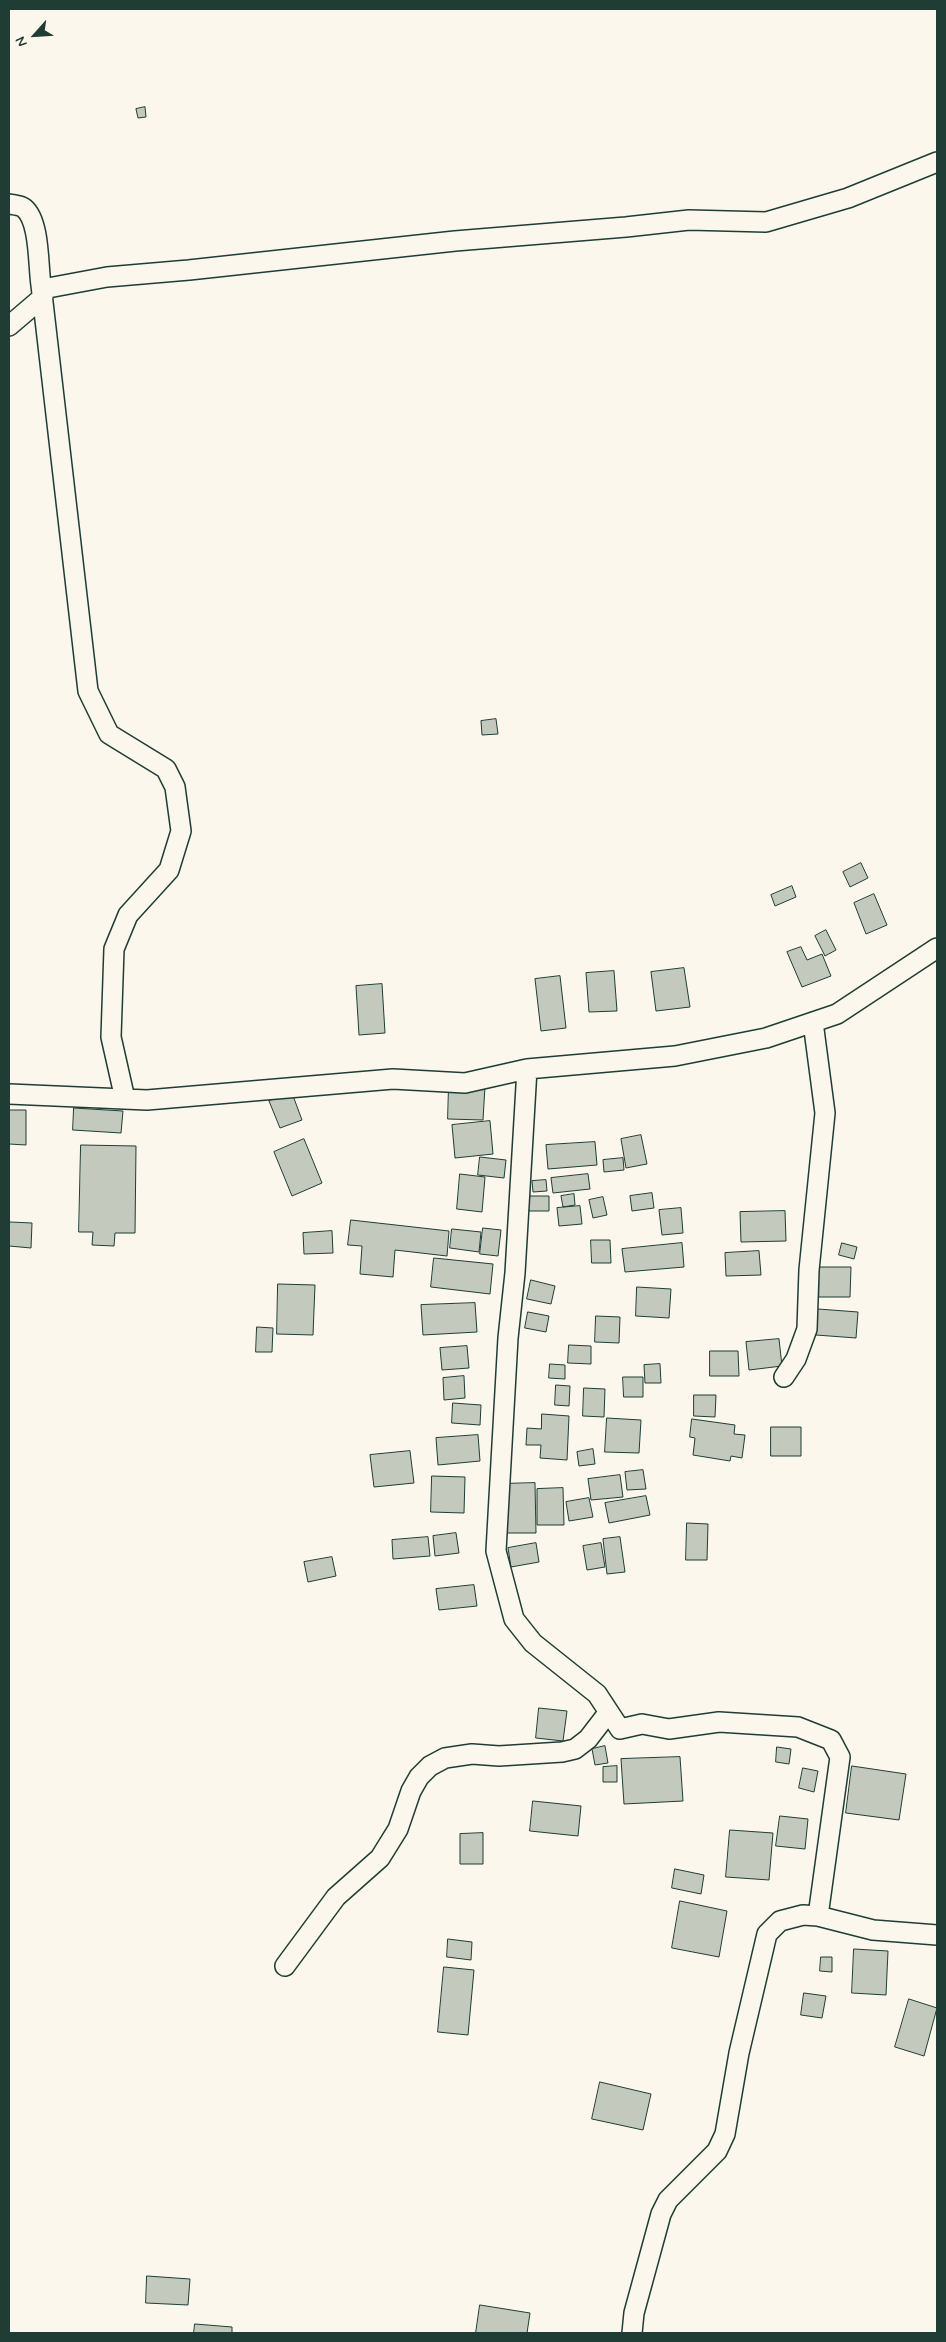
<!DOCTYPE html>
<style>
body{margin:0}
#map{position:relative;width:946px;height:2342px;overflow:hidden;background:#fbf7ec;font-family:Mynerve,sans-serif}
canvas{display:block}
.frame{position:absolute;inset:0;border:10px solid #1f3d34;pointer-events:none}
.north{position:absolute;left:10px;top:10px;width:50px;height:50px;-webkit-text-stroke:4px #fbf7ec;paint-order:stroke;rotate:244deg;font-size:14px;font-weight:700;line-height:20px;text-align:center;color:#1f3d34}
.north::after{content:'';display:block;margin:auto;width:18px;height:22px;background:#1f3d34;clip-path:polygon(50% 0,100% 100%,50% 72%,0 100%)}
</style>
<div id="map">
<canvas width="946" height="2342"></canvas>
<div class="frame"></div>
<div class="north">N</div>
</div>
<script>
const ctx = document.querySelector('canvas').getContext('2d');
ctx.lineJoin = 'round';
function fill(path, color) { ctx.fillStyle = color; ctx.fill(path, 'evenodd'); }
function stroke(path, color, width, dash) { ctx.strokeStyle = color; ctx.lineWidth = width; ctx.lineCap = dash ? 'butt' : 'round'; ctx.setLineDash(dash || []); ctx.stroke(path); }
const building = new Path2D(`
 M145 107 146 117 138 118 136 109Z
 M496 719 498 734 482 735 481 721Z
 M861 863 868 878 850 887 843 872Z
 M792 886 796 897 775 906 771 895Z
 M874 894 887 925 866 934 854 903Z
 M826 930 836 950 825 956 815 936Z
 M801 947 807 960 822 954 831 976 802 987 787 952Z
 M684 968 690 1007 656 1011 651 972Z
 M614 971 617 1011 589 1012 586 973Z
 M560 976 566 1028 541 1031 535 979Z
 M382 984 385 1033 359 1035 356 986Z
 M449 1084 485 1086 483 1120 448 1119Z
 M292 1093 302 1120 280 1128 269 1101Z
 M74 1108 123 1111 121 1133 73 1130Z
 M9 1110H26V1145L9 1144Z
 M490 1121 493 1154 455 1158 452 1125Z
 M641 1135 647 1164 626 1168 621 1139Z
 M304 1139 322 1183 292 1196 274 1152Z
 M595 1142 597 1165 548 1169 546 1145Z
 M81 1145 136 1146 135 1233H115L114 1246 92 1245 93 1232H79Z
 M480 1157 506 1160 504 1178 478 1175Z
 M623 1158 624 1170 604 1172 603 1160Z
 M460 1174 485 1177 482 1212 457 1209Z
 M588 1174 590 1189 553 1193 551 1178Z
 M546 1180 547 1191 533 1192 532 1181Z
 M652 1193 654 1208 632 1211 630 1196Z
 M574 1194 575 1205 563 1207 561 1196Z
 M529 1196H549V1211H529Z
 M603 1197 607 1215 593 1218 589 1200Z
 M580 1206 582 1224 559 1226 557 1208Z
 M681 1208 683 1233 662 1235 659 1210Z
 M785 1211 786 1241 741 1242 740 1212Z
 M351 1220 449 1231 447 1256 395 1250 393 1277 360 1274 362 1246 348 1245Z
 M10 1222 32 1223 31 1248 9 1246Z
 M483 1228 501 1230 498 1256 480 1254Z
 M452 1229 481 1232 479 1252 450 1248Z
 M332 1231 333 1253 304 1254 303 1233Z
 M591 1240H610L611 1263H592Z
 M682 1243 684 1267 625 1272 622 1249Z
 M842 1243 857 1247 854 1259 839 1255Z
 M759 1251 761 1275 726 1276 725 1253Z
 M434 1258 493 1264 490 1294 431 1287Z
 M819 1267H851L850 1297H819Z
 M531 1280 555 1286 551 1304 527 1299Z
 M278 1284 315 1285 313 1335 277 1334Z
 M637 1287 671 1289 669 1318 636 1316Z
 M475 1303 477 1332 423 1335 421 1305Z
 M818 1309 858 1312 856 1338 816 1335Z
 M528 1312 549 1316 546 1332 525 1328Z
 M596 1316 620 1317 619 1343 595 1342Z
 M257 1327 273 1328 272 1352H256Z
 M779 1339 782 1366 749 1370 746 1342Z
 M569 1345 591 1346V1364L568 1363Z
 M467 1346 469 1368 442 1370 440 1348Z
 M710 1351H738L739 1376H710Z
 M550 1364 565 1365V1379L549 1378Z
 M660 1364 661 1383H645L644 1365Z
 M464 1376 465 1398 444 1400 443 1378Z
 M623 1377H643V1397H624Z
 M556 1385 570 1386 569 1406 555 1405Z
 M584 1388 605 1389 604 1417 583 1416Z
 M694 1395H716L715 1417 694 1416Z
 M453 1403 481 1405 480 1425 452 1423Z
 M542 1414 569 1416 567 1460 540 1458 541 1445H526L527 1428 541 1429Z
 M607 1418 641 1420 639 1453 605 1452Z
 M692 1419 735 1425 734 1434 745 1435 742 1458 731 1456 730 1461 693 1455 695 1438 690 1437Z
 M771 1427H801V1456H771Z
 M478 1435 480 1461 438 1465 436 1438Z
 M593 1449 595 1464 579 1466 577 1452Z
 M410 1451 414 1483 374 1487 370 1455Z
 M643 1470 646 1489 627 1490 625 1472Z
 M620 1475 623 1497 591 1500 588 1479Z
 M432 1476 465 1477 464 1513 431 1512Z
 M535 1483 536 1533H502L501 1484Z
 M563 1488 564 1525H537V1489Z
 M646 1496 650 1515 609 1523 605 1503Z
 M589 1498 593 1517 569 1521 566 1502Z
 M687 1523 708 1524 707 1560H686Z
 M456 1533 459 1553 435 1556 433 1536Z
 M428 1537 430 1556 393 1559 392 1540Z
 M620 1537 625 1572 607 1574 603 1539Z
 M536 1543 539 1562 511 1567 508 1548Z
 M601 1543 605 1567 587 1570 583 1546Z
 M332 1557 336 1576 308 1582 304 1562Z
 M474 1585 477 1606 439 1610 436 1589Z
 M539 1708 567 1711 563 1741 536 1738Z
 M605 1746 608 1763 595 1765 592 1749Z
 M777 1747 791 1749 789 1764 776 1762Z
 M680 1757 683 1801 624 1804 621 1759Z
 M617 1766V1782H603V1767Z
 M852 1766 906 1774 899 1820 846 1813Z
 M803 1768 818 1771 814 1792 799 1788Z
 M533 1801 581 1806 578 1836 530 1831Z
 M780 1816 808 1819 805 1849 776 1846Z
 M730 1830 773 1833 769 1880 726 1877Z
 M483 1833V1864H460V1834Z
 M675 1869 704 1875 701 1894 672 1888Z
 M680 1901 727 1911 719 1957 672 1948Z
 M448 1939 472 1942 471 1960 447 1957Z
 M854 1949 888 1951 886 1995 852 1993Z
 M821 1957H832V1972L820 1971Z
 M444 1967 474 1970 468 2035 438 2032Z
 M804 1993 826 1996 822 2018 801 2015Z
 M909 1999 937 2008 924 2056 895 2047Z
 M600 2082 651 2094 643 2130 592 2119Z
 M147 2276 190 2279 188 2305 146 2303Z
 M480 2305 530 2313 527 2333H476Z
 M195 2324 232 2327V2333H194Z`);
fill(building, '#c4c9be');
stroke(building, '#1f3d34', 1);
const street = new Path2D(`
 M9 204C14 205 20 205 24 208 40 221 38 265 41 285L48 288 107 277 189 270 455 241 626 227 689 220 766 222 848 198 937 162
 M41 285 88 691 109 734 166 769 175 787 181 831 169 870 128 915 114 949 111 1037 125 1099
 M9 326 43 297
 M9 1094 147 1100 393 1079 465 1083 527 1069
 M784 1377 796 1359 807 1329 809 1270 825 1113 813 1022
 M818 1916 840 1757 831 1740 798 1727 719 1722 669 1729 642 1724 620 1729 597 1694 533 1643 514 1619 496 1551 508 1338 515 1273 527 1069 675 1056 766 1038 837 1014 937 948
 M285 1966 336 1897 380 1858 398 1829 411 1791 419 1777 430 1766 445 1758 472 1754 499 1756 562 1752 575 1749 588 1739 608 1713
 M632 2333 634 2313 661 2214 668 2200 717 2151 725 2134 739 2053 767 1934 780 1921 803 1915 818 1916 873 1930 937 1935`);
stroke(street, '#1f3d34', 22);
stroke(street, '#fbf7ec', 19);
</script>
